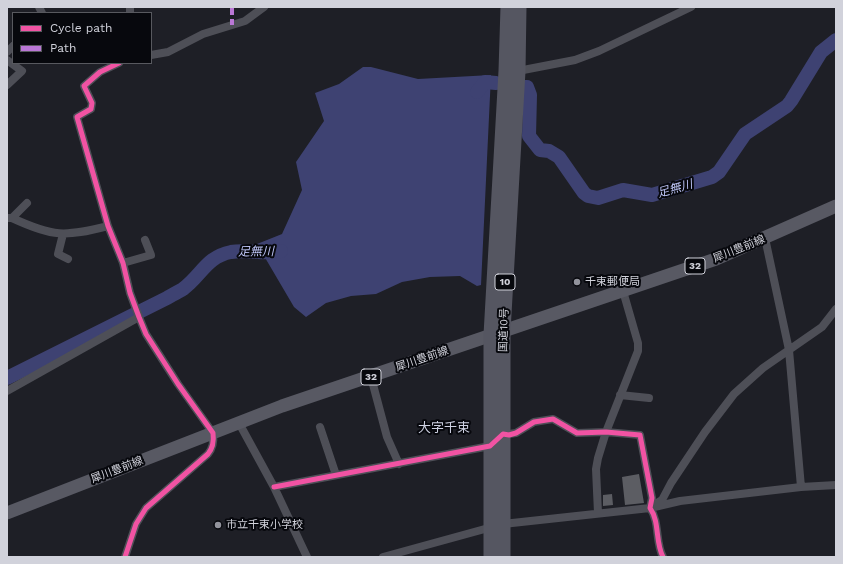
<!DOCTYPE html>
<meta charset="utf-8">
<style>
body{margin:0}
#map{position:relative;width:843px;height:564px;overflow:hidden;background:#1e1f26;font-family:"Work Sans",sans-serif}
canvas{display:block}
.frame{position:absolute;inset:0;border:8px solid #d1d2db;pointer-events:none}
.legend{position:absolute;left:12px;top:12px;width:140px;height:52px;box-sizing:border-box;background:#07080d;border:1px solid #58595f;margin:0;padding:5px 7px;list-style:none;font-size:12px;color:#d1d2db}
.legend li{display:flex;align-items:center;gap:8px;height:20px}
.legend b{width:20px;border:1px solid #58595f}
</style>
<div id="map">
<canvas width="843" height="564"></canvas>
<div class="frame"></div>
<ul class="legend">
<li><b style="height:5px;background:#f153a3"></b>Cycle path</li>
<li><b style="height:5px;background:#ba77d6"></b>Path</li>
</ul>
</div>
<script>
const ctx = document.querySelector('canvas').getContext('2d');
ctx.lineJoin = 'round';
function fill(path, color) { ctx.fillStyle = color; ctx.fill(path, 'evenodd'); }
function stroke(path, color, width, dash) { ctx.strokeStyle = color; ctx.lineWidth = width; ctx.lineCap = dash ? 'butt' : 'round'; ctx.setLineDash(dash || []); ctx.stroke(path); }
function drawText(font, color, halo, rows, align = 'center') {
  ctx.font = font + ' "Work Sans","Noto Sans JP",sans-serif'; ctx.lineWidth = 4; ctx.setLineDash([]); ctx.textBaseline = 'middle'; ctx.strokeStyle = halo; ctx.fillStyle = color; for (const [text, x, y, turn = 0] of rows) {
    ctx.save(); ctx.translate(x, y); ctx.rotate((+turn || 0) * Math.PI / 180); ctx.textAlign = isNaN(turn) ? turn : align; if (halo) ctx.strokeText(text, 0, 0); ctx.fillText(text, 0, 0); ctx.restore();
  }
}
fill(new Path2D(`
 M363 67H371L418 79 491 75 481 285 477 286 460 276 430 277 402 282 376 294 351 296 326 303 306 317 294 307 257 244 282 234 302 190 296 162 324 121 315 93 339 84Z`), '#3e4272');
stroke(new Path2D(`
 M524 87H527L530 95 529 136 540 150 549 151 559 157 584 193 588 196 598 198 623 190 652 195 712 177 719 172 745 134 787 106 791 101 821 52 836 40
 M477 92 485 82 496 83
 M7 378 167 298C172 295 178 292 183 289 202 275 206 257 231 252 248 249 264 255 281 251`), '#3e4272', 14);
fill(new Path2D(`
 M639 474 644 503 625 505 622 477Z
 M612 494 613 505 603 506V495Z`), '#5c5d63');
stroke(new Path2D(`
 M39 7 42 13
 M130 13V7
 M7 52 13 46
 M151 55 168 52 203 34 245 21 264 7
 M7 60 22 71 7 85
 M119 63 100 72 84 86 92 103 91 109 77 117 108 226 123 263 130 293 139 317 146 334 178 384 213 433C214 441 213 448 208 454L146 508 136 524 125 557
 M518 71 575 60 599 51 691 7
 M7 218H12C53 237 65 237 108 226
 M12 218 27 203
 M63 234 58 254 68 259
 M765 238 789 350 801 487
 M123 263 151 255 145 240
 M371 377 387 437 399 464
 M7 391 139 317
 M620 395 649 398
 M239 423 274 487 307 557
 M320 427 336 475
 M502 435 516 433 534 422 553 419 577 433 606 432 640 435 652 498 650 508C660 522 655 542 663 557
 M274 487 490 446 493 443
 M654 505 662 500 671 483 705 432 734 394 763 368 822 327 836 309
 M598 513 596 469 598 458 606 432 638 351V343L623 291
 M383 557 503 524 650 508 680 501 801 487 836 485`), '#4e4f57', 8);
stroke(new Path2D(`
 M7 513 282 406 716 259 836 206`), '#585963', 13);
stroke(new Path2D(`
 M491 557V335L506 71 508 7
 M503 557V331L518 71 519 7`), '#555661', 15);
stroke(new Path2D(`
 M232 7V25`), '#ba77d6', 4, [8, 4]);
stroke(new Path2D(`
 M119 63 100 72 84 86 92 103 91 109 77 117 108 226 123 263 130 293 139 317 146 334 178 384 213 433C214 441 213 448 208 454L146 508 136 524 125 557
 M274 487 490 446 503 434 509 435 516 433 534 422 553 419 577 433 606 432 640 435 652 498 650 508C660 522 655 542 663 557`), '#f153a3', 5);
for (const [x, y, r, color] of [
 [577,282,4,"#92939c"],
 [218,525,4,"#92939c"]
]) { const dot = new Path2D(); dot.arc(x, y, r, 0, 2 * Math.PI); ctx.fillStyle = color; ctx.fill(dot); stroke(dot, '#07080d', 1.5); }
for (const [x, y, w] of [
 [695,266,20],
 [505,282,20],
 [371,377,20]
]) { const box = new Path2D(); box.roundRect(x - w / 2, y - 8, w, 16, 3); ctx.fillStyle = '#07080d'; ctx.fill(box); stroke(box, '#d1d2db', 1); }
drawText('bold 10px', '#d1d2db', null, [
 ["32",695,266],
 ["10",505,282],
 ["32",371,377]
]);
drawText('11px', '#d1d2db', '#07080d', [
 ["犀川豊前線",739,249,-22],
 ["国道10号",504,330,-88],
 ["犀川豊前線",422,359,-19],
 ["犀川豊前線",117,470,-21]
]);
drawText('11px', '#d1d2db', '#07080d', [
 ["千束郵便局",585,282],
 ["市立千束小学校",226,525]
], 'left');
drawText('italic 12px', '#bdc4f6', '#07080d', [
 ["足無川",675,189,-16],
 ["足無川",256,252,-1]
]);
drawText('13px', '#cdd0e1', '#07080d', [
 ["大字千束",444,428]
]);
</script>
